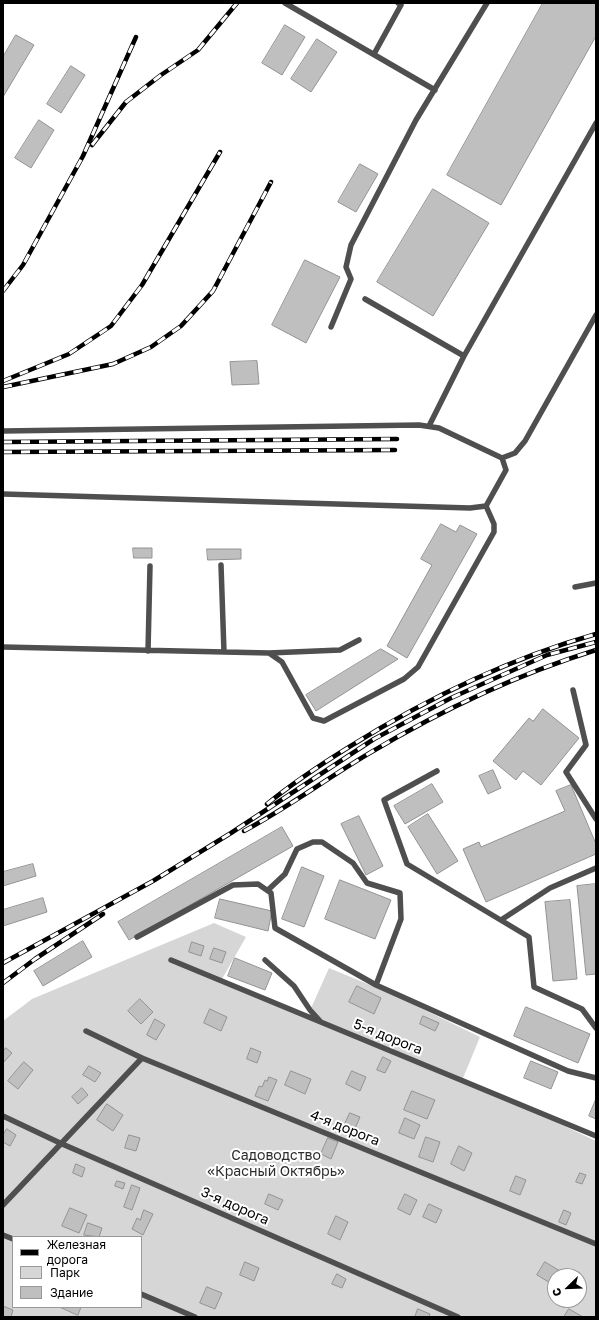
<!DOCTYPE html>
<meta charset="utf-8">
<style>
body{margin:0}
#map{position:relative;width:599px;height:1320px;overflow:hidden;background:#fff;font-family:"Golos Text",sans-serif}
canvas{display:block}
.frame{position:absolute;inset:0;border:4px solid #000;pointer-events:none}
.legend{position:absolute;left:12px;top:1236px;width:130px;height:72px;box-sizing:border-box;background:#fff;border:1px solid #999;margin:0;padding:5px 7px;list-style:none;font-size:12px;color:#000}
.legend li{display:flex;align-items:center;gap:8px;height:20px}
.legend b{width:20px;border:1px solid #999}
.north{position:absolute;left:547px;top:1268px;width:40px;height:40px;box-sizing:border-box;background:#fff;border:1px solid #999;border-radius:50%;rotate:247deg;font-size:11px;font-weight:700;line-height:16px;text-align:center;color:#000}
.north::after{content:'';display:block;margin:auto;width:14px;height:18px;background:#000;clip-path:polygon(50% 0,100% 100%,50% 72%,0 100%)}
</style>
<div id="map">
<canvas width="599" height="1320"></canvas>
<div class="frame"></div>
<ul class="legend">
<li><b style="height:5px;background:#000"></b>Железная дорога</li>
<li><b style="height:11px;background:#d6d6d6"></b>Парк</li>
<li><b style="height:11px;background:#bfbfbf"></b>Здание</li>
</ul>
<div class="north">С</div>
</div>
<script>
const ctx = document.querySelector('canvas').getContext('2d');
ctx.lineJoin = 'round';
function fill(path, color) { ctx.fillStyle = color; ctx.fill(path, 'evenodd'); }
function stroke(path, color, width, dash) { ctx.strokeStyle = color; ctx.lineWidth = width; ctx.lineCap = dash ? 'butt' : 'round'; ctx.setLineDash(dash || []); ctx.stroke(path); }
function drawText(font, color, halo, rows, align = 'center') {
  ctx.font = font + ' "Golos Text",sans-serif'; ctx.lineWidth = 4; ctx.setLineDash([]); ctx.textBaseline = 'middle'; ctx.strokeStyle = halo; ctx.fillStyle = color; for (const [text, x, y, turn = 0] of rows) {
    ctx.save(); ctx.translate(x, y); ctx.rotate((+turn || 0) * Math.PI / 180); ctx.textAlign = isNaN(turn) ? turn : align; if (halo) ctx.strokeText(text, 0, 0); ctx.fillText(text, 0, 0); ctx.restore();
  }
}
fill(new Path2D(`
 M214 923 246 937 222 979 308 1015 329 968 392 994 480 1037 463 1078 596 1141V1317H3V1021L32 999ZM13 1237H141V1307H13ZM555 1276H579V1300H555Z`), '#d6d6d6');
const building = new Path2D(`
 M543 3H596V36L501 205 447 175Z
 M285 25 305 37 282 75 262 63Z
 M16 35 34 45 3 97V57Z
 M317 39 337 52 311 92 291 79Z
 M71 66 85 75 61 113 47 104Z
 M39 120 54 130 31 168 15 158Z
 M360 164 378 174 356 212 338 202Z
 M433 189 489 223 433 316 377 282Z
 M305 260 340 277 306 343 272 325Z
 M257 361 259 384 232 385 230 362Z
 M441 524 456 532 460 525 477 534 407 658 387 646 432 565 421 559Z
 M133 548H152V558H134Z
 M207 549H241V559L208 560Z
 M381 649 398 659 316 711 306 695Z
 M543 709 579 738 541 785 523 771 516 780 493 761 529 718 533 721Z
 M493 770 501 788 488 794 479 776Z
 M432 784 443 802 405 824 394 806Z
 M571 785 596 844V854L486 902 463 849 479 842 481 847 565 811 556 791Z
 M428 814 458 861 437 874 408 827Z
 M359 816 383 866 366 875 341 824Z
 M282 827 293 846 129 940 118 922Z
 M33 864 36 876 3 886V872Z
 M302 867 324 876 304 927 282 919Z
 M340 880 391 900 375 939 325 919Z
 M596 884V974L586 975 577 886Z
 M43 898 47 912 3 926V910Z
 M220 899 272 911 268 931 215 918Z
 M570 900 577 979 553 981 545 902Z
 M83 941 92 957 43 986 34 971Z
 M192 942 204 946 201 956 189 952Z
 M214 948 226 952 222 963 210 959Z
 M235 958 272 973 265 990 228 976Z
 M357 986 381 998 374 1014 349 1002Z
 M140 999 153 1012 141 1024 128 1011Z
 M526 1007 590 1034 578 1063 514 1036Z
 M210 1009 227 1017 221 1031 204 1023Z
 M423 1016 439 1023 435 1031 420 1024Z
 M155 1019 165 1025 156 1040 147 1035Z
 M6 1048 12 1053 3 1063V1052Z
 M251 1048 261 1052 257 1063 247 1059Z
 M383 1057 391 1061 385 1073 377 1070Z
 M531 1061 558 1072 551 1089 524 1078Z
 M24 1062 33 1070 18 1089 8 1081Z
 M89 1066 101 1073 95 1082 83 1075Z
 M291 1071 311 1079 305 1094 285 1085Z
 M352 1071 366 1077 360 1091 346 1084Z
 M269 1077 277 1080 268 1101 255 1096 259 1086 262 1087 265 1080 267 1081Z
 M82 1088 88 1095 78 1104 72 1097Z
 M412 1091 435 1100 427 1119 404 1110Z
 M596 1099V1119L589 1116Z
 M107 1104 123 1115 113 1131 97 1120Z
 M350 1113 360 1117 353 1133 343 1128Z
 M405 1118 420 1125 414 1139 399 1133Z
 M7 1129 16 1135 10 1146 3 1142V1135Z
 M129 1135 140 1138 136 1151 125 1148Z
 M426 1137 440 1142 433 1162 419 1157Z
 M328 1138 338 1142 331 1159 321 1154Z
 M459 1146 472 1153 464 1171 451 1164Z
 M76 1164 85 1168 82 1177 73 1173Z
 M580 1173 586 1175 582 1184 576 1182Z
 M516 1176 526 1180 520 1195 510 1191Z
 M117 1181 125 1183 123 1189 115 1186Z
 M132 1185 140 1188 132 1210 124 1207Z
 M269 1194 283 1200 278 1210 265 1204Z
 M405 1194 417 1200 410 1215 398 1209Z
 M429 1204 442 1210 436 1223 423 1217Z
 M70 1208 87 1215 79 1233 62 1226Z
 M144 1210 153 1214 143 1235 132 1229 137 1218 140 1220Z
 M564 1210 571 1213 566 1225 559 1222Z
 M336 1216 348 1222 340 1240 328 1234Z
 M88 1223 102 1228 99 1237 84 1235Z
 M245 1262 259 1268 254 1281 240 1275Z
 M545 1262 560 1271 557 1276H555L552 1284 537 1275Z
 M337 1274 346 1279 342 1288 332 1284Z
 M207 1287 222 1293 215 1309 200 1303Z
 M3 1306 13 1310 11 1317H3Z
 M60 1307H81L78 1315Z
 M418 1309 430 1314 429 1317H415Z
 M569 1309 583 1317H564Z`);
fill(building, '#bfbfbf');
stroke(building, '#939393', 1);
stroke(new Path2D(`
 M285 3 435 90
 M374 54 401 5 398 3
 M365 299 464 356
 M331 327 351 279 346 267 351 245 416 120 487 3
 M429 426 464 356 596 123
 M3 431 419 425 439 428 502 458 506 470 486 506
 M502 458 515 453 525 441 596 315
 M3 494 470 508 486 506
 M221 565 224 652
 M575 587 596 583
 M3 647 269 653 282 662 313 718 324 721 404 679 418 667 494 532V524L486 506
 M148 651 150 566
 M269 653 340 650 359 640
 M573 690 586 745 566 772 596 819
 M437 771 384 800 407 864 529 937 534 987 582 1009 596 1028
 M268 890 285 874 297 849 313 842H322L353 863 367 883 400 893 401 919 376 985
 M501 920 550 888 596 868
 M137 937 233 885 258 884 271 893 275 928 376 985 568 1071 596 1078
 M171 960 596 1136
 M265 960 294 986 310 1010 320 1021
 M86 1031 142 1058 596 1244
 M3 1116 60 1143 458 1317
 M3 1205 142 1058
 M3 1235 13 1239
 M141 1294 195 1317`), '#4f4f4f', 5.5);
const rail = new Path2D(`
 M92 145 126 102 161 75 198 50 237 3
 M3 291 23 265 83 156 136 37
 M3 381 69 354 111 326 142 285 220 152
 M3 387 113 364 151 347 181 326 213 291 271 182
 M3 442 397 439
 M3 452 395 450
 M267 804C293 783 320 765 349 747 426 699 508 659 596 634
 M244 831C287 808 326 779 368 754 440 711 515 675 596 650
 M3 963 153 881 231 833 374 739 451 698 547 655 596 642
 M3 983 35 959 103 914`);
stroke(rail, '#000', 4.5);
stroke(rail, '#fff', 3, [9]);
drawText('14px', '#000', '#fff', [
 ["5-я дорога",388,1037,22],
 ["4-я дорога",345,1128,22],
 ["3-я дорога",235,1206,24]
]);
drawText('14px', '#2d2d2d', '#fff', [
 ["Садоводство",276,1156],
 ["«Красный Октябрь»",276,1172]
]);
</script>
